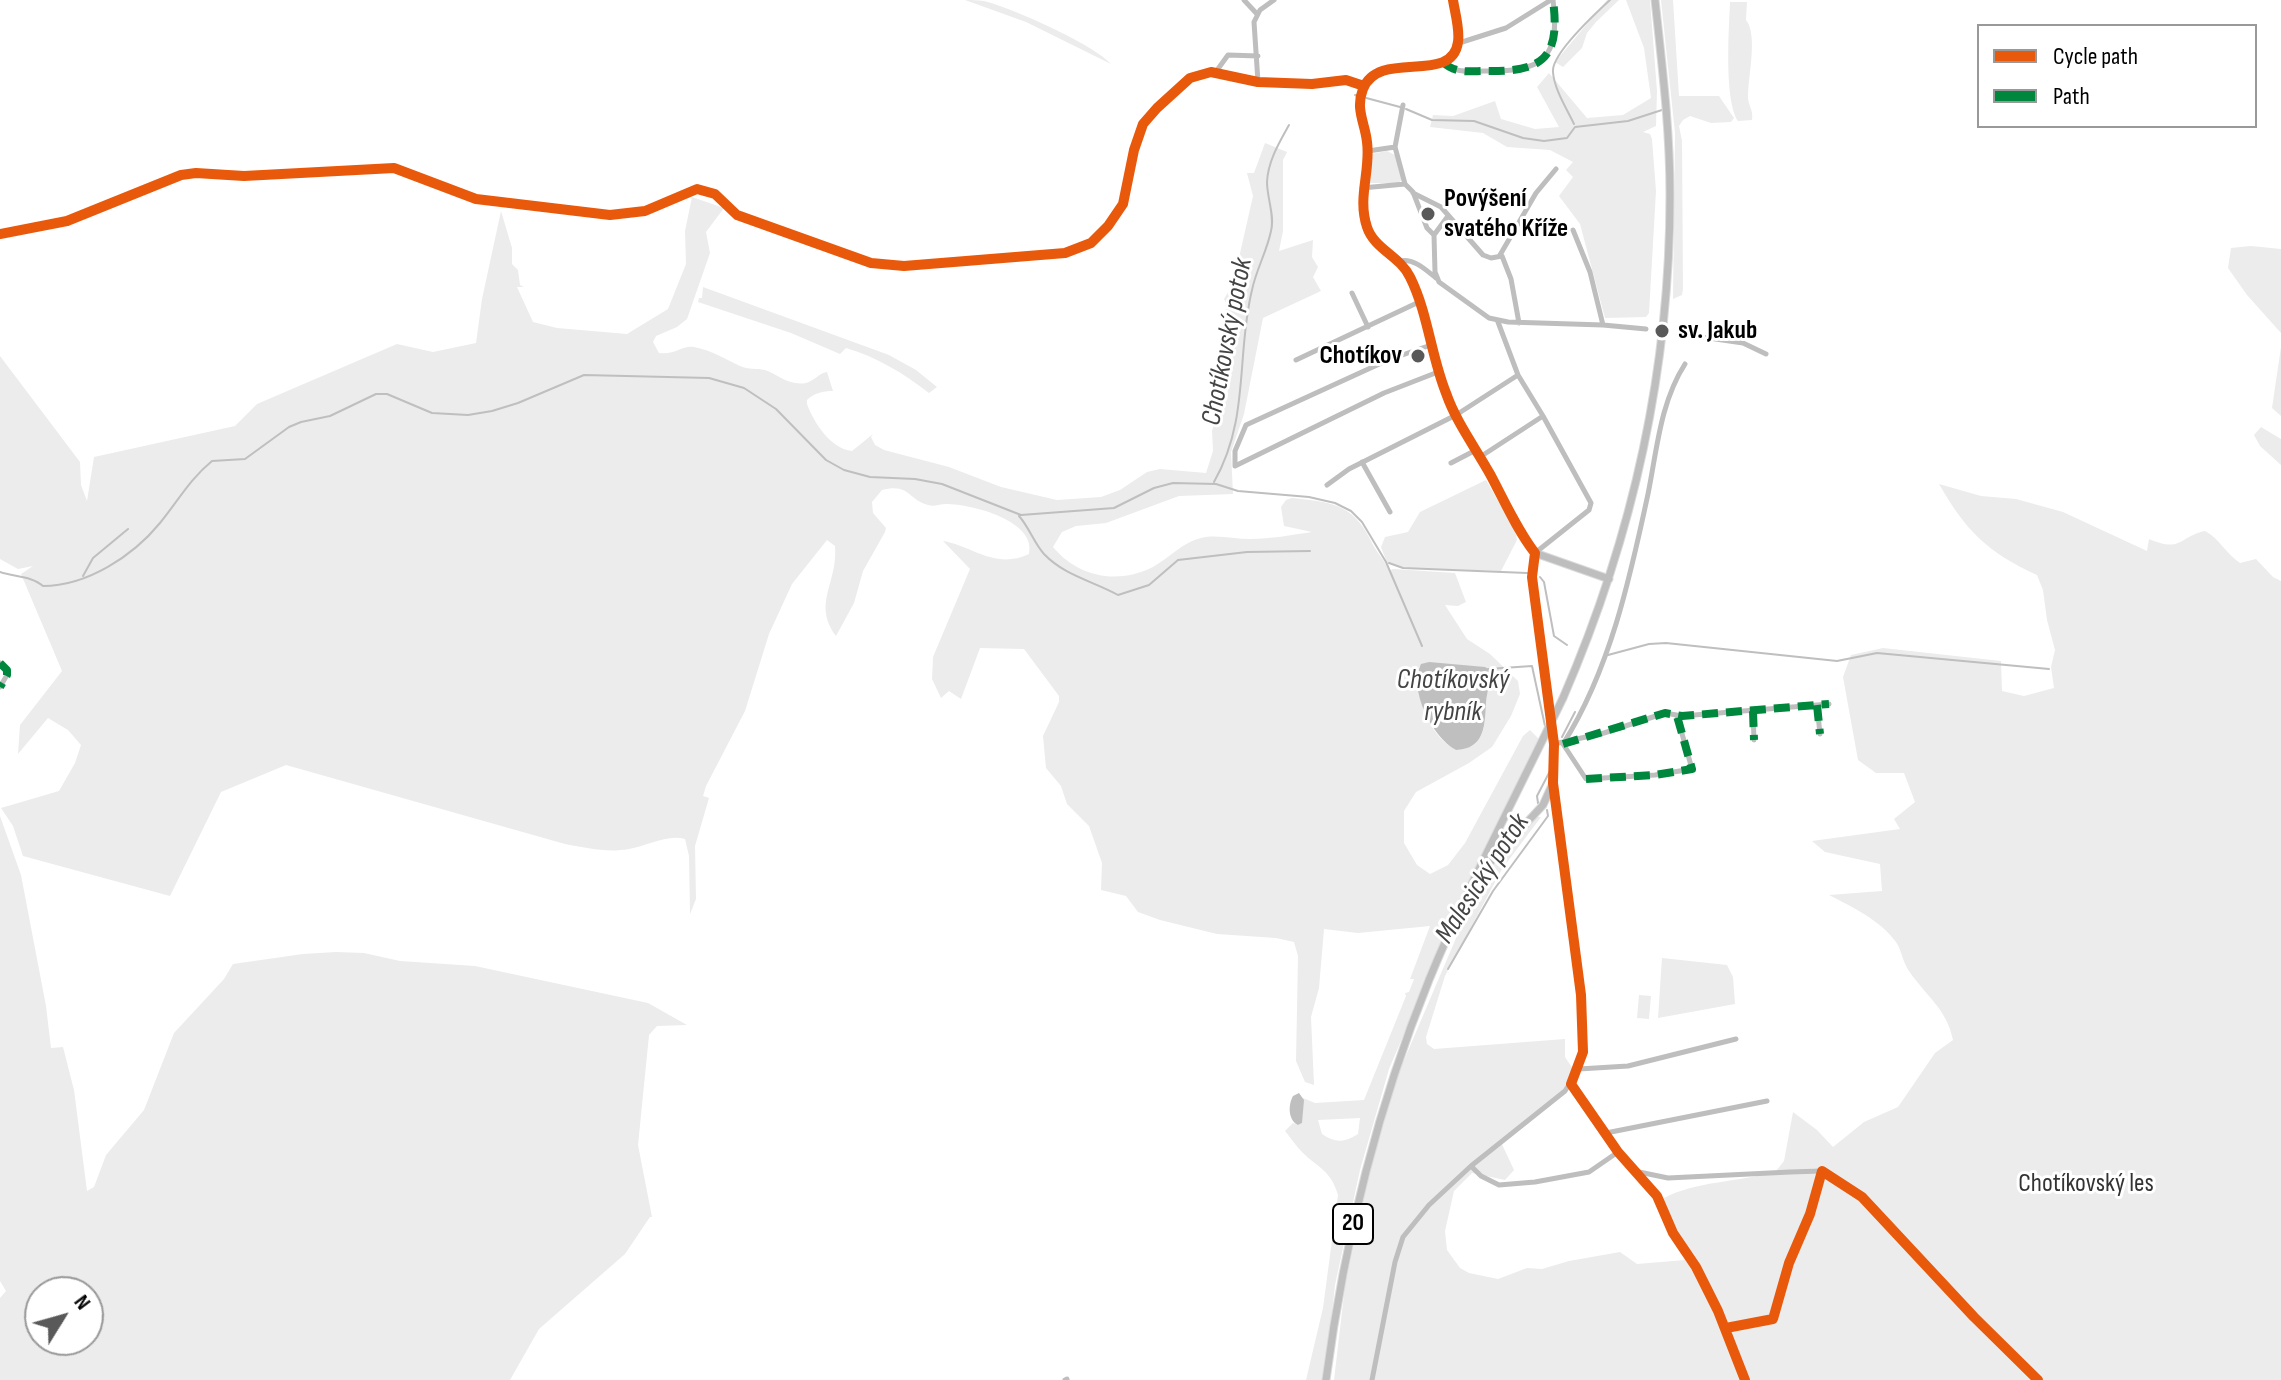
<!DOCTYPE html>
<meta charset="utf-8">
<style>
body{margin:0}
#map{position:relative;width:2281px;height:1380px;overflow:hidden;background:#fff;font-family:"Sofia Sans Condensed",sans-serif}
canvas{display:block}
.legend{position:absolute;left:1977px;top:24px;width:280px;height:104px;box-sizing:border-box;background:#fff;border:2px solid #999;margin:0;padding:10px 14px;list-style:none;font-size:24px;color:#000}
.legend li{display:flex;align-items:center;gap:16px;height:40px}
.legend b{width:40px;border:2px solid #999}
.north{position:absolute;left:24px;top:1276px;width:80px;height:80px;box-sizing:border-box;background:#fff;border:2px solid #999;border-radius:50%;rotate:53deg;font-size:22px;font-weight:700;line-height:32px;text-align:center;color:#000}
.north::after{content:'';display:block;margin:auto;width:28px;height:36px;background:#595959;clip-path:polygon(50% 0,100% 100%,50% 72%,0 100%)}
</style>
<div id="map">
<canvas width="2281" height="1380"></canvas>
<ul class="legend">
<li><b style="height:10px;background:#e8590c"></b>Cycle path</li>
<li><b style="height:10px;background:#00873e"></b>Path</li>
</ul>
<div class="north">N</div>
</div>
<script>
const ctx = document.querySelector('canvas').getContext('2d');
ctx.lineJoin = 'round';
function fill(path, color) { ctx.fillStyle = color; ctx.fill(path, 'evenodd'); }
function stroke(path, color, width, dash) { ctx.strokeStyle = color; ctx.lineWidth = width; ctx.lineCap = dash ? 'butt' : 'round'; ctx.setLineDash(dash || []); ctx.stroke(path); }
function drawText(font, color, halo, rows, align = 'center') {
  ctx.font = font + ' "Sofia Sans Condensed",sans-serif'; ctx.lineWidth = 6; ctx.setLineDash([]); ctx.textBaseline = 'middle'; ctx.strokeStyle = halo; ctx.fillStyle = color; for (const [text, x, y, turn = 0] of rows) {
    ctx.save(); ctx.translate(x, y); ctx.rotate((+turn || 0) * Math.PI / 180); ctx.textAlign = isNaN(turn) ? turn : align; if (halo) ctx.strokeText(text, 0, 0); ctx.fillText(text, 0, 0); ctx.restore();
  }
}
fill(new Path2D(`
 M965 0C971 0 978 0 984 1 1010 7 1095 45 1111 64L1026 22Z
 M1607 0H1619L1596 22 1587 33 1582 48 1563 67 1555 62Z
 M1626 0H1650L1657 91 1656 126 1643 132 1650 134 1652 139 1656 191 1649 313 1646 317 1605 318 1580 224 1559 196 1573 177 1566 170 1573 162 1550 150 1507 147 1483 133 1430 127 1433 115 1453 116 1495 101 1501 119 1535 129 1559 127 1537 87 1549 73 1587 118 1623 115 1651 98 1644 48Z
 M1661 0H1673L1679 96H1719L1734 118 1731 122 1711 123 1690 116 1683 120 1679 126 1682 141 1683 289 1682 295 1673 299 1675 133Z
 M1730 2H1747L1746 20C1758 35 1748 76 1748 95 1747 104 1754 110 1752 120L1738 121C1724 100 1729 29 1730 2Z
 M1265 143 1287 152 1283 160V231L1279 251 1313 240 1312 257 1318 267 1313 277 1321 291 1263 318 1244 414 1231 452 1233 494 1179 496 1106 523 1076 526 1062 532 1053 547C1078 577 1117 585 1153 567 1169 558 1183 542 1201 538 1216 534 1234 539 1250 539 1271 539 1291 535 1312 532L1284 526 1281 507 1286 500 1292 498C1329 502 1352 503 1370 539 1375 551 1385 560 1389 571L1393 569 1455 573 1466 602 1458 606 1445 605 1467 639 1490 654 1518 681 1520 694 1511 716 1492 747 1469 763 1416 792 1404 811V843L1417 865 1430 874 1448 865 1465 843 1523 736 1530 730 1540 740 1458 907 1389 1069 1360 1170 1335 1285 1325 1380H1306L1323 1308 1338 1195C1331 1170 1318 1168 1302 1152 1296 1146 1291 1138 1285 1131L1293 1123 1298 1125 1302 1123 1303 1098 1315 1103 1364 1100 1406 996 1405 993 1409 992 1414 979H1410L1430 926 1358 933 1324 929 1319 988 1311 1017 1314 1085 1305 1082 1296 1061 1298 956 1294 942 1276 938 1217 934 1160 920 1138 912 1126 896 1101 890 1102 863 1089 826 1067 804 1061 786 1046 768 1043 736 1059 702V696L1024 649 980 648 961 699 949 691 941 698 932 679 933 657 970 569 943 541C973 546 995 570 1029 554 1037 521 972 504 946 504 940 504 934 507 928 505 908 500 910 483 882 490L872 502 873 513 886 528 885 532 863 571 854 603 836 636C812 603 838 584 835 546L827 540 792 584 786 597 769 634 745 711 706 786 703 796 709 798 695 846 696 899 690 914 689 856 685 839C667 834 647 846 629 849 607 853 587 848 565 844L286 765 221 792 170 896 23 856 13 826 1 808 59 791 75 763 81 745 68 730 48 718 18 754 20 725 62 671 21 574 33 566 18 569 0 559V356L80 462 81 485 87 501 94 457 235 426 257 404 397 344 433 352 476 343 482 299 501 211 512 248V264L518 270 520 285 524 287H517L533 322 557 328 627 334 668 309 686 264 685 231 692 197 724 208 706 232 710 253 687 319 677 327 656 336 653 342 659 353C676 355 682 345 694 347 711 350 725 359 740 366 749 370 756 368 765 370 779 375 789 386 806 383 814 381 819 373 827 372L833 391C823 391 814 393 807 400V404C814 423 831 449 852 451L873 434 871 437 875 445 884 450 949 467 1001 487 1057 500 1101 497 1120 490 1147 472 1160 469 1206 473 1213 451 1212 431 1218 410 1223 406 1228 394 1227 386 1230 375 1223 353 1222 338 1227 304 1224 299 1233 284 1253 196 1247 173H1254ZM1419 667 1491 675C1489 683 1487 692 1486 701 1485 724 1486 749 1456 750 1427 734 1417 699 1419 667ZM1360 1118 1358 1134C1344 1143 1335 1143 1322 1134L1318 1120Z
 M1387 151 1395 155 1402 180 1398 183H1370L1367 179 1371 154Z
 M2251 246 2281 249V333L2247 295 2228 268 2231 248Z
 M703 287 889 355 916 370 937 387 929 393C903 373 877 357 846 348L840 354 791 333 698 302 699 298H702Z
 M2281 347V416L2272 408Z
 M2261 427 2281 439V465L2260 446 2254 435Z
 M1486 480 1515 530 1517 540 1501 571 1405 568 1387 563 1381 547 1385 537 1408 532 1420 512Z
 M1939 484 1981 496 2016 499 2063 512 2147 551 2149 539C2182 553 2178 537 2205 531 2220 539 2226 554 2240 563L2256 559 2273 577 2281 581V1380H1334L1345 1286 1369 1173 1399 1072 1479 884 1493 864 1536 817H1541L1502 869 1445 976 1426 1037 1427 1044 1434 1049 1565 1039V1057L1575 1072C1562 1101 1524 1121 1500 1140L1514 1170 1505 1180 1472 1173 1454 1191 1445 1231 1447 1250 1460 1268 1469 1273 1498 1279 1527 1268 1542 1269 1569 1261 1620 1252 1637 1264 1685 1260 1688 1253 1662 1199C1697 1180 1739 1183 1776 1171L1784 1161 1793 1112 1817 1130 1833 1147 1864 1122 1898 1107 1935 1053 1953 1040C1947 1009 1925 995 1909 971 1903 963 1902 951 1896 942 1880 920 1852 907 1829 895L1882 891 1880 864 1825 852 1812 841 1900 829 1894 819 1915 802 1904 773H1876L1858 760 1843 677 1851 655 1883 648 2001 661 2002 691 2024 696 2054 688 2051 667 2055 650 2047 620 2043 590 2037 575C1987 552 1966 531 1939 484Z
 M0 816 21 875 46 1006 51 1048 63 1047 74 1090 87 1191 94 1187 106 1155 144 1110 174 1033 224 979 233 964 303 954 336 952 364 953 400 961 475 966 648 1003 687 1025 657 1026 649 1035 638 1145 652 1217H650L625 1254 539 1329 510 1380H0V1298L6 1291 0 1281ZM40 1292H88V1340H40Z
 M1662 958 1727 965 1733 977 1735 1004 1658 1018Z
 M1639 995 1651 996 1649 1019 1637 1018Z`), '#ececec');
fill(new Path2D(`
 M1429 662 1485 667 1490 670C1491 681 1487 691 1486 702 1485 725 1485 749 1456 750 1432 737 1408 690 1421 664Z
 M1299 1093 1304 1100 1302 1123 1298 1125C1288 1120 1288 1105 1293 1096Z`), '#bfbfbf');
stroke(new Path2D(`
 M1355 95 1400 107
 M1406 109 1432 120 1474 121 1523 138 1544 141 1567 138 1575 127 1628 121 1665 109
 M1574 124C1567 109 1554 89 1553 72 1551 54 1597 12 1610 0
 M1214 482C1250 419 1236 355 1252 290 1256 270 1267 251 1271 231 1275 216 1267 198 1267 182 1268 161 1279 143 1289 125
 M1019 516C1029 527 1034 543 1044 554 1065 576 1093 581 1118 595L1149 585 1178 560 1247 552 1310 551
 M1389 563 1403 568 1527 573
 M0 572C14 577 32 576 43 586 87 586 133 556 160 523 178 501 190 479 212 461L245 459 289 427 301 422 330 416 376 394H387L432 413 468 415 492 411 518 403 584 375 709 378 744 388 776 409 826 460 844 470 870 477 915 479 942 484 1021 515 1114 508 1154 488 1173 483 1216 484 1238 491 1309 497 1335 503 1351 511 1362 522 1386 562 1422 646
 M83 576 93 558 128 529
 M1540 577 1544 582 1554 636 1567 645
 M1608 655 1649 644 1666 643 1837 661 1877 653 2049 669
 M1488 669 1532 666 1545 726
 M1562 737 1575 712
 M1538 803 1537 796 1550 771V755
 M1448 969 1493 891 1548 816 1547 810`), '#bfbfbf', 2);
const major = new Path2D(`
 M1535 553 1609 579
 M1563 698C1632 539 1670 369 1670 195 1670 129 1662 65 1655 0
 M1484 869 1543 805 1553 783
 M1326 1380C1344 1243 1377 1108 1429 980 1463 897 1505 817 1544 737`);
stroke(major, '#dbdbdb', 9);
stroke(new Path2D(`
 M1244 0 1257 14
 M1453 0C1455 12 1459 25 1459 38 1459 74 1404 67 1380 70L1368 80 1360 101V117L1367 144 1362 202 1371 235 1404 266 1412 279 1438 372 1451 405 1535 553
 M1459 43 1506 28 1551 0
 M1443 62C1455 74 1470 71 1485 71 1541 72 1561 60 1553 0
 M1215 73 1228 55 1258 56
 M1258 82 1254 22 1260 10 1274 0
 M1403 105 1395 147 1405 184
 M1368 151 1395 147
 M1362 188 1405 184 1413 192 1427 228 1434 235 1435 272 1439 282 1489 318 1508 322 1603 325 1646 329
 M1413 193 1441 207 1483 255 1491 258 1502 256 1511 279 1519 323
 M1573 230 1590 272 1603 325
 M0 234 67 221 181 175 196 173 244 176 394 168 476 199 610 215 645 211 697 189 715 194 737 215 871 263 904 266 1065 253 1091 243 1108 226 1123 204 1134 150 1143 124 1157 108 1190 78 1211 72 1258 82 1312 84 1346 80 1364 86
 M1434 235 1448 216
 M1500 255 1536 193 1556 169
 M1400 261C1414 258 1426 270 1436 278
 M1352 293 1368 327
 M1681 334 1743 343 1766 354
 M1431 345 1388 360 1246 425 1235 451V466L1384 393 1438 372
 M1296 360 1419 302
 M1480 457 1543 416 1518 375 1498 322
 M1362 462 1390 512
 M1451 463 1476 450
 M1327 485 1349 469 1456 415 1518 375
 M0 663 7 670V675L0 687
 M1817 705 1820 734
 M1753 711 1754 740
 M1554 744 1604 733 1665 713 1682 716 1829 704
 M1563 744C1610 670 1630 578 1648 494 1657 450 1660 403 1685 364
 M1563 744 1586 779 1655 775 1692 769 1677 716
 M1579 1069 1628 1066 1736 1039
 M1571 1084 1618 1152 1639 1172 1668 1178 1790 1172 1822 1171 1830 1174 1862 1197 1974 1317 2038 1380
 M1606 1133 1767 1101
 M1471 1166 1481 1176 1499 1185 1535 1182 1589 1172 1618 1152
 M1065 1380 1067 1379
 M1372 1380 1395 1262 1403 1237 1429 1205 1471 1166 1565 1091 1579 1069 1583 1052 1581 995 1553 783 1554 744 1532 561 1535 553 1589 510 1591 503 1543 416`), '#bebebe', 5);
stroke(major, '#bebebe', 7);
const majorBridge = new Path2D(`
 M1544 737 1563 698`);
stroke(majorBridge, '#dbdbdb', 9, []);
stroke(majorBridge, '#bebebe', 7);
stroke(new Path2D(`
 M1443 62C1455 74 1470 71 1485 71 1541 72 1561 60 1553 0
 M0 663 7 670V675L0 687
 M1817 705 1820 734
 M1753 711 1754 740
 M1563 744 1665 713 1682 716 1829 704
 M1586 779 1655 775 1692 769 1677 716`), '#00873e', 8, [16, 8]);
stroke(new Path2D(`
 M1453 0C1455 13 1460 29 1458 42 1452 86 1379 48 1363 89 1355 109 1365 123 1367 142 1371 171 1357 197 1367 227 1374 249 1400 256 1410 277 1428 313 1431 356 1446 393 1456 422 1475 447 1490 474 1504 500 1517 530 1535 553L1532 577 1554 744 1553 783 1581 995 1583 1052 1571 1084 1618 1152 1657 1196 1673 1233 1696 1267 1718 1311 1745 1380
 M0 234 67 221 181 175 196 173 244 176 394 168 476 199 610 215 645 211 697 189 715 194 737 215 871 263 904 266 1065 253 1091 243 1108 226 1123 204 1134 150 1143 124 1157 108 1190 78 1211 72 1258 82 1312 84 1346 80 1364 86
 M1726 1328 1773 1319 1789 1263 1810 1214 1822 1171 1862 1197 1974 1317 2038 1380`), '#e8590c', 10);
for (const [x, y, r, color] of [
 [1428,214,8,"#595959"],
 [1662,331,8,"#595959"],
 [1418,356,8,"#595959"]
]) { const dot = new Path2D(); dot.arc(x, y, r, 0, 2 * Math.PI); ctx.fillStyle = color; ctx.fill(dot); stroke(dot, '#fff', 3); }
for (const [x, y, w] of [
 [1353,1224,40]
]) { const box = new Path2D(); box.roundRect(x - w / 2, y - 20, w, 40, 6); ctx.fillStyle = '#fff'; ctx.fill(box); stroke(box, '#000', 2); }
drawText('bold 24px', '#000', null, [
 ["20",1353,1224]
]);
drawText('bold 26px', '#000', '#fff', [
 ["Povýšení",1444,199],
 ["svatého Kříže",1444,229],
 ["sv. Jakub",1678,331],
 ["Chotíkov",1402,356,"right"]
], 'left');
drawText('26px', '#333', '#fff', [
 ["Chotíkovský les",2086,1184]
]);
drawText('italic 28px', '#444', '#fff', [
 ["Chotíkovský potok",1228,342,-79],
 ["Chotíkovský",1453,681],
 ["rybník",1453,713],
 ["Malesický potok",1483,879,-57]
]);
</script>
